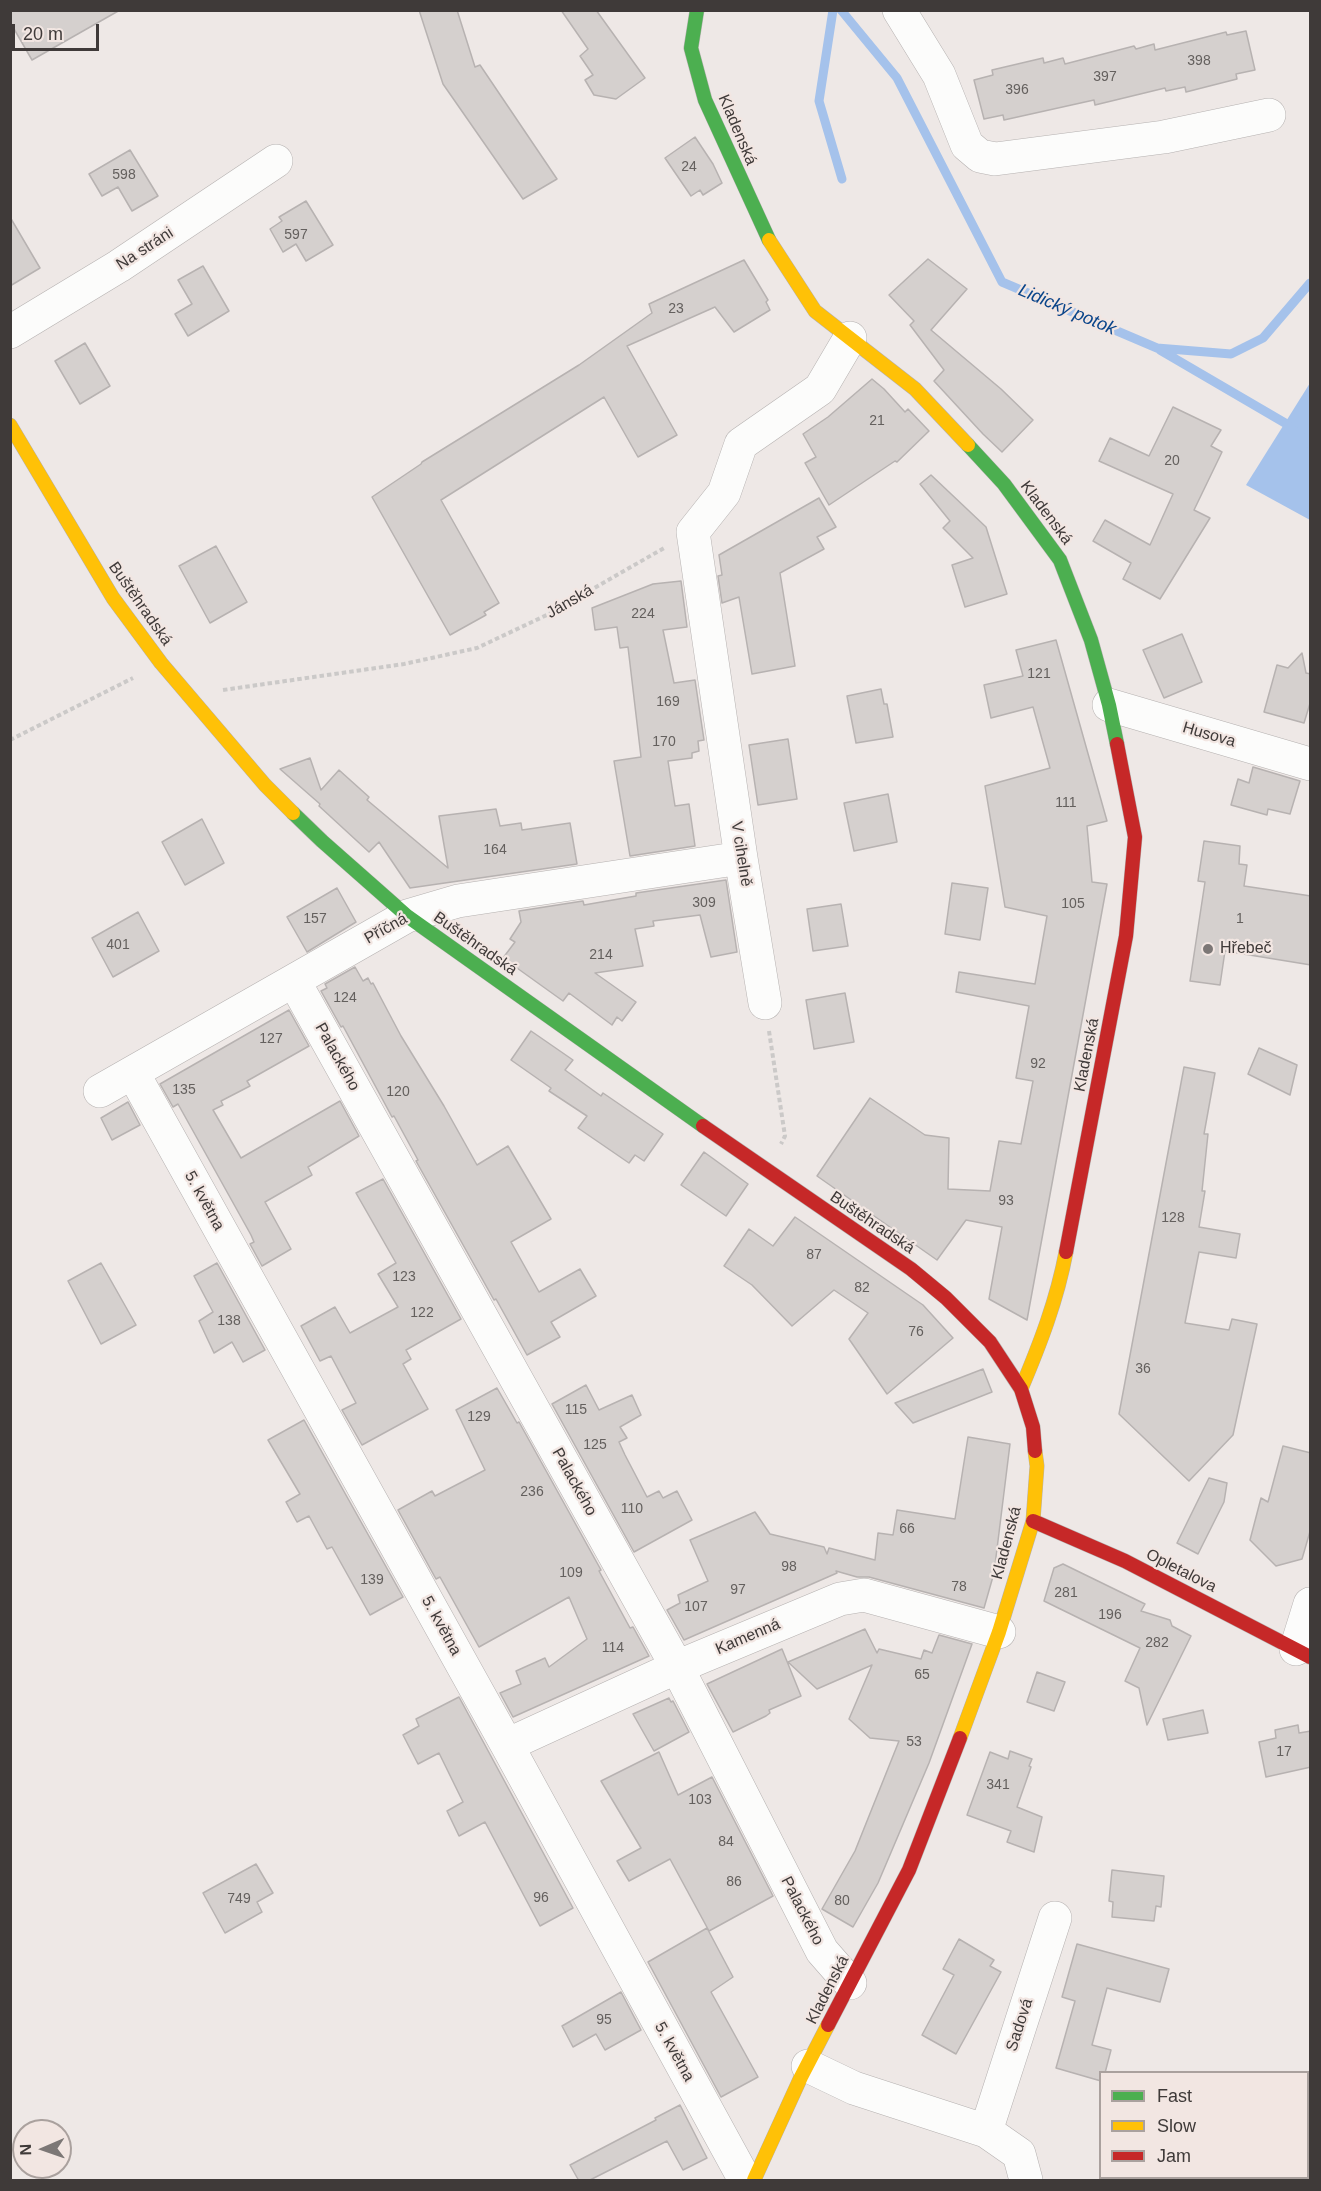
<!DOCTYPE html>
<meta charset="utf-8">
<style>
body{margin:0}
#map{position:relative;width:1321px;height:2191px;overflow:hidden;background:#eee8e6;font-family:Helvetica,sans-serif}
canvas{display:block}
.frame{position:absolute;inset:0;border:12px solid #3f3a39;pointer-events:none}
.legend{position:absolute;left:1099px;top:2071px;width:210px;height:108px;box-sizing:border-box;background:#f2e6e2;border:2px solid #aaa19e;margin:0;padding:8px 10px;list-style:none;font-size:18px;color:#3f3a39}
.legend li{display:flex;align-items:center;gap:12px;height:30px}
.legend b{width:30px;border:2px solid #aaa19e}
.north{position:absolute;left:12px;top:2119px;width:60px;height:60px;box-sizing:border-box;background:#f2e6e2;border:2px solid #aaa19e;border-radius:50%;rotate:268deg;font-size:16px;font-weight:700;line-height:24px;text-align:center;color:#3f3a39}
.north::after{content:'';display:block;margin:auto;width:21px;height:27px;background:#7c7776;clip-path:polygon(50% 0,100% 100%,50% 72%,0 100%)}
.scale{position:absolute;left:12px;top:24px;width:87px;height:27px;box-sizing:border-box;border:3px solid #3f3a39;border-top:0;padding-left:8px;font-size:18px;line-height:21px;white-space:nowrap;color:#3f3a39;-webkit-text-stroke:4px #f2e6e2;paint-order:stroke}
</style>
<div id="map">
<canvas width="1321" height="2191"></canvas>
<div class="frame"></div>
<ul class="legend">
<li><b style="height:8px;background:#4caf50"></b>Fast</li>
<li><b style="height:8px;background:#ffc107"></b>Slow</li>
<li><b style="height:8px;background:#c62828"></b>Jam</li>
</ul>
<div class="north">N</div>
<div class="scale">20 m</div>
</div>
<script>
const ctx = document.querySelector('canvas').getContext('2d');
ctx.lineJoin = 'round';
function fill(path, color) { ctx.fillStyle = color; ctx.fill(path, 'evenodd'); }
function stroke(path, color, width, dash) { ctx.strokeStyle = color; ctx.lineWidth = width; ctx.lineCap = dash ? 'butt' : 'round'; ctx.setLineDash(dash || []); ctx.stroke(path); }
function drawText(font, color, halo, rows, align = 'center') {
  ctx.font = font + ' Helvetica,sans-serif'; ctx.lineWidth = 4.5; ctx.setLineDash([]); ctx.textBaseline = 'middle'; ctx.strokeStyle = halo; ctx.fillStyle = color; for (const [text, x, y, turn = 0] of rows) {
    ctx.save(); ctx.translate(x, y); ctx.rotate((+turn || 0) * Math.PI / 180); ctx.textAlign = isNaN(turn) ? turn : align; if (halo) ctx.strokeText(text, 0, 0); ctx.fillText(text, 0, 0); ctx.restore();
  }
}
fill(new Path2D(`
 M1310 383V520L1246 485Z`), '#a5c2eb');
stroke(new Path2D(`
 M833 10 819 101 842 179
 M841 10 897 78 1002 282 1157 348 1231 354 1263 338 1310 283
 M1160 350 1285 423 1310 444`), '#a5c2eb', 9);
const building = new Path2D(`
 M10 10H120L32 60 10 22Z
 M419 10H457L475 67 480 65 557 179 523 199 443 84Z
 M561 10H596L645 78 616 99 594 95 585 80 593 75 580 56 588 49Z
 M1246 31 1255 70 1236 74 1237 79 1186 92 1185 87 1166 91 1165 88 1095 105 1094 100 1004 120 1003 115 984 119 974 80 993 75 992 70 1043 58 1044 63 1063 58 1065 64 1134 46 1136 49 1154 44 1155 50 1226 32 1227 35Z
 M695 137 713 164 722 183 703 195 700 190 691 196 665 158Z
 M130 150 158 196 132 211 118 187 102 196 89 174Z
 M306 201 333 245 306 261 296 244 283 252 270 229 282 221 279 217Z
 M10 217 40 268 10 286Z
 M928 259 967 289 931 330 1001 389 1033 420 1002 452 983 434 934 381 944 370 910 325 914 321 889 295Z
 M744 260 768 300 766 302 770 310 734 332 715 307 627 346 677 435 638 457 604 397 441 500 499 603 484 612 486 615 450 635 372 497 421 464 422 462 579 365 652 313 649 304Z
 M203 266 229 311 188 336 175 314 192 304 178 280Z
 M85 343 110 386 80 404 55 361Z
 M872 379 884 389 905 412 908 409 929 431 897 462 895 461 829 505 805 463 816 457 803 434 828 417Z
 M1173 407 1221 430 1211 446 1222 452 1194 510 1210 518 1160 599 1123 579 1131 563 1093 541 1105 520 1150 545 1173 494 1099 461 1110 438 1149 456Z
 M931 475 986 527 1007 594 965 607 952 565 973 558 943 528 950 521 920 484Z
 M819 498 836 527 817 537 824 549 780 573 795 666 752 674 739 597 722 603 718 576 722 575 719 555Z
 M216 546 247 602 210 623 179 566Z
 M681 581 687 627 663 630 674 683 695 680 704 740 698 741 699 751 692 753V758L668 761 675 806 689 804 695 846 630 856 614 761 641 757 628 647 620 648 617 627 595 630 592 608 653 584Z
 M1182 634 1202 682 1164 698 1143 650Z
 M1056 640 1107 821 1087 826 1092 882 1107 884 1027 1320 989 1299 1002 1227 966 1220 937 1260 817 1176 870 1098 925 1135 949 1138 948 1189 990 1191 999 1141 1021 1144 1033 1081 1016 1078 1029 1006 956 992 959 972 1035 984 1047 916 1005 907 985 786 1050 768 1033 707 991 718 984 685 1023 676 1016 650Z
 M1302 653 1306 673 1311 674V700L1304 723 1264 712 1277 665 1288 668Z
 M881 689 884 704H887L893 737 856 743 847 696Z
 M788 739 797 799 758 805 749 745Z
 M310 758 321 790 339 770 369 797 367 800 448 868 439 816 496 809 500 826 521 823 522 830 570 823 577 864 410 888 379 842 369 852 319 806 320 804 280 769Z
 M1253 767 1300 781 1290 814 1268 809 1267 815 1231 805 1238 779 1249 783Z
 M888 794 897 842 854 851 844 803Z
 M202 819 224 863 185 885 162 842Z
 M1204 841 1240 846 1239 864 1247 865 1244 886 1311 896V965L1225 951 1220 985 1190 981 1205 882 1198 881Z
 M726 880 737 952 711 957 700 915 653 921 654 926 635 929 643 966 595 973 636 1002 622 1021 617 1017 612 1025 569 993 563 1001 503 958 515 942 510 939 521 922 519 911 583 901 584 905 636 896V893Z
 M952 883 988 888 980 940 945 934Z
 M337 888 356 922 307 952 287 917Z
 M841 904 848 946 813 951 807 909Z
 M138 912 159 951 113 977 92 938Z
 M355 967 363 981 368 978 371 984 373 983 401 1036 444 1106 477 1165 508 1146 551 1219 511 1242 539 1292 580 1269 596 1296 551 1322 560 1337 527 1355 496 1299 494 1300 416 1161 418 1160 394 1116 392 1117 343 1026 341 1027 321 991 327 988 325 984Z
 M845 993 854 1042 814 1049 806 1000Z
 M289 1010 309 1046 247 1081 250 1086 221 1101 223 1105 213 1110 241 1158 340 1101 359 1136 308 1167 312 1175 265 1202 291 1249 262 1266 250 1244 254 1242 251 1235 178 1104 173 1107 160 1084Z
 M531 1031 573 1060 565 1070 601 1096 603 1093 663 1134 644 1161 635 1155 629 1163 578 1128 587 1116 549 1091 551 1088 511 1060Z
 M1259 1048 1297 1065 1290 1095 1248 1074Z
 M1184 1067 1215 1073 1204 1134H1208L1202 1191H1205L1199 1227 1240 1234 1236 1258 1199 1252 1185 1323 1229 1330 1232 1319 1257 1324 1233 1435 1189 1481 1119 1414Z
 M128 1102 140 1125 112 1140 101 1118Z
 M704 1152 748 1184 726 1216 681 1185Z
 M383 1179 461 1319 406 1350 411 1359 403 1364 428 1409 362 1445 342 1410 356 1403 331 1356 320 1361 301 1326 335 1307 350 1333 398 1307 378 1274 396 1263 356 1193Z
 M795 1217 923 1305 953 1338 887 1394 849 1339 868 1313 834 1290 792 1326 752 1285 724 1266 749 1229 773 1246Z
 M101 1263 136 1325 101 1344 68 1281Z
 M217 1263 265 1350 243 1362 232 1342 214 1353 199 1321 213 1312 194 1276Z
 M983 1369 992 1392 913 1423 895 1403Z
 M586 1385 599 1410 632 1395 641 1415 620 1427 627 1438 619 1442 625 1455 647 1497 659 1491 663 1498 677 1491 692 1520 634 1552 552 1404Z
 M497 1388 517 1423 519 1422 601 1570 599 1571 630 1628 633 1627 649 1656 513 1717 500 1693 521 1684 516 1671 545 1658 549 1667 587 1639 569 1597 479 1647 440 1577 436 1579 398 1510 432 1491 435 1496 485 1470 456 1410Z
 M304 1420 403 1597 370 1615 332 1547 327 1549 309 1516 297 1522 286 1502 300 1494 268 1440Z
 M968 1437 1010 1444 994 1573 984 1608 869 1577H857L836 1571 837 1573 684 1640 667 1610 680 1603 678 1595 708 1581 690 1540 755 1512 770 1534 824 1547 827 1554 829 1548 875 1560 878 1533 893 1535 897 1510 955 1519Z
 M1283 1446 1311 1453V1528L1302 1559 1276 1566 1250 1540 1261 1498 1268 1502Z
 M1209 1478 1227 1483 1224 1502 1198 1554 1177 1543Z
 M1063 1564 1145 1604 1141 1611 1170 1620 1172 1626 1191 1636 1147 1725 1139 1688 1125 1681 1140 1648 1044 1601 1054 1568Z
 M865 1629 877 1653 879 1649 921 1659 924 1650 932 1653 939 1635 972 1644 929 1763 878 1883 853 1927 822 1909 855 1851 899 1741 870 1738 849 1719 872 1665 817 1689 788 1662Z
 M782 1649 801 1696 769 1710 770 1713 766 1716 733 1732 707 1684Z
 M1037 1672 1065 1682 1054 1711 1027 1702Z
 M459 1697 573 1908 540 1926 485 1822 459 1836 447 1811 463 1802 439 1753 418 1764 403 1735 419 1726 416 1719Z
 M669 1698 671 1702 673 1701 689 1732 654 1751 633 1714Z
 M1203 1710 1208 1733 1168 1740 1163 1719Z
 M1298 1725 1299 1733 1311 1731V1767L1266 1777 1259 1742 1276 1738 1275 1730Z
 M1010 1751 1032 1759 1029 1766 1031 1767 1017 1807 1042 1817 1034 1852 1007 1842 1011 1831 967 1815 990 1752 1008 1759Z
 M659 1752 678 1795 712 1777 773 1896 709 1931 670 1859 629 1881 617 1861 641 1848 601 1781Z
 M256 1864 273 1893 257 1902 262 1912 225 1933 203 1893Z
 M1112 1870 1164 1876 1161 1907 1156 1906 1154 1921 1112 1917 1113 1902 1109 1901Z
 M707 1928 733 1977 711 1992 758 2077 721 2097 648 1962Z
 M959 1939 994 1960 990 1966 1001 1972 956 2054 922 2035 954 1975 943 1969Z
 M1077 1944 1169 1969 1160 2002 1107 1988 1092 2045 1111 2050 1105 2073H1101V2081L1056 2068 1075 2001 1062 1997Z
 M621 1992 641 2030 605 2050 596 2034 573 2047 562 2026Z
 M680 2105 707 2158 683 2170 667 2141 588 2181H579L570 2165 656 2120 655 2118Z`);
fill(building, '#d5d0ce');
stroke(building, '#b7b2b1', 1.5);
const street = new Path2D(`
 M899 10 939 75 967 145 980 156 995 159 1164 137 1269 115
 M10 332 119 266 276 161
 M1109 705 1310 764
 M294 981 677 1667 822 1951 850 1983
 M765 1003 741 858 693 532 724 493 741 444 820 389 850 338
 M133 1073 507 1745 745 2180
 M100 1091 407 916 458 901 741 858
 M1296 1649 1310 1604
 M507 1745 677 1667 840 1599 864 1595 999 1632
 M808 2066 854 2088 986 2131 1019 2154 1026 2180
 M986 2131 1055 1918`);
const fast = new Path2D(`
 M697 10 691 48 705 100 769 240
 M968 445 1004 484 1060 560 1091 640 1109 705 1117 744
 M293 813 322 841 407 916 703 1126`);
const slow = new Path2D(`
 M769 240 815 311 915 389 968 445
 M10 425 113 598 161 663 265 785 293 813
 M1021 1389C1040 1344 1057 1300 1066 1252
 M960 1738 999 1632 1033 1521 1037 1466 1035 1451
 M754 2180 801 2077 828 2025`);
const jam = new Path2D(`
 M703 1126 911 1269 946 1298 990 1342 1021 1389 1033 1427 1035 1451
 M1066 1252 1126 936 1135 837 1117 744
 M1033 1521 1125 1561 1310 1657
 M828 2025 909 1870 960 1738`);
stroke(street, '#b5b1b0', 34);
stroke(fast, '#b5b1b0', 15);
stroke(slow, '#b5b1b0', 15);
stroke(jam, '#b5b1b0', 15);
stroke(new Path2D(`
 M223 690 404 664 477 648 551 613 664 548
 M10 740 133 678
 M769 1031 785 1136 781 1144`), '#cbc9c8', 4, [4.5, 3]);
stroke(street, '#fcfcfb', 33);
stroke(fast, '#4caf50', 14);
stroke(slow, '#ffc107', 14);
stroke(jam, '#c62828', 14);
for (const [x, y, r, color] of [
 [1208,949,6,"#7c7776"]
]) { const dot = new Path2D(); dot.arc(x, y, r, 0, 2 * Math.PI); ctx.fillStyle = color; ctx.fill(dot); stroke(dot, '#f2e6e2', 2); }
drawText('14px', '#64605e', null, [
 ["398",1199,61],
 ["397",1105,77],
 ["396",1017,90],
 ["24",689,167],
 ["598",124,175],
 ["597",296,235],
 ["23",676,309],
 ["21",877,421],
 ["20",1172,461],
 ["224",643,614],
 ["121",1039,674],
 ["169",668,702],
 ["170",664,742],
 ["111",1066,803],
 ["164",495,850],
 ["309",704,903],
 ["105",1073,904],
 ["157",315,919],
 ["1",1240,919],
 ["401",118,945],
 ["214",601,955],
 ["124",345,998],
 ["127",271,1039],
 ["92",1038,1064],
 ["135",184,1090],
 ["120",398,1092],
 ["93",1006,1201],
 ["128",1173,1218],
 ["87",814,1255],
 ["123",404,1277],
 ["82",862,1288],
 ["122",422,1313],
 ["138",229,1321],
 ["76",916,1332],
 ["36",1143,1369],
 ["115",576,1410],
 ["129",479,1417],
 ["125",595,1445],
 ["236",532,1492],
 ["110",632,1509],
 ["66",907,1529],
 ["98",789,1567],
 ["109",571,1573],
 ["139",372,1580],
 ["78",959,1587],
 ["97",738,1590],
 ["281",1066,1593],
 ["107",696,1607],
 ["196",1110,1615],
 ["282",1157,1643],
 ["114",613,1648],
 ["65",922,1675],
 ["53",914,1742],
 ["17",1284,1752],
 ["341",998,1785],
 ["103",700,1800],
 ["84",726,1842],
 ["86",734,1882],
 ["96",541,1898],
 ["749",239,1899],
 ["80",842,1901],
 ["95",604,2020]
]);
drawText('16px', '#3f3a39', '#f2e6e2', [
 ["Kladenská",737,130,67],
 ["Na stráni",145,249,-33],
 ["Kladenská",1046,513,53],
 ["Jánská",570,602,-30],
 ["Buštěhradská",140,604,55],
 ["Husova",1209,735,16],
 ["V cihelně",741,854,81],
 ["Příčná",386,929,-29],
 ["Buštěhradská",475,944,35],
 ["Kladenská",1087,1055,-79],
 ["Palackého",337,1057,61],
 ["5. května",204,1201,61],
 ["Buštěhradská",872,1223,34],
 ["Palackého",574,1482,61],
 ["Kladenská",1007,1543,-75],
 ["Opletalova",1181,1571,27],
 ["5. května",441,1626,61],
 ["Kamenná",748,1637,-23],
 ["Palackého",802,1911,63],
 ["Kladenská",828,1990,-63],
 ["Sadová",1020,2025,-72],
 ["5. května",674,2052,61]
]);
drawText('16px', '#3f3a39', '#f2e6e2', [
 ["Hřebeč",1220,949]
], 'left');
drawText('italic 18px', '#0a458a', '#f2e6e2', [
 ["Lidický potok",1067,310,23]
]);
</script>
